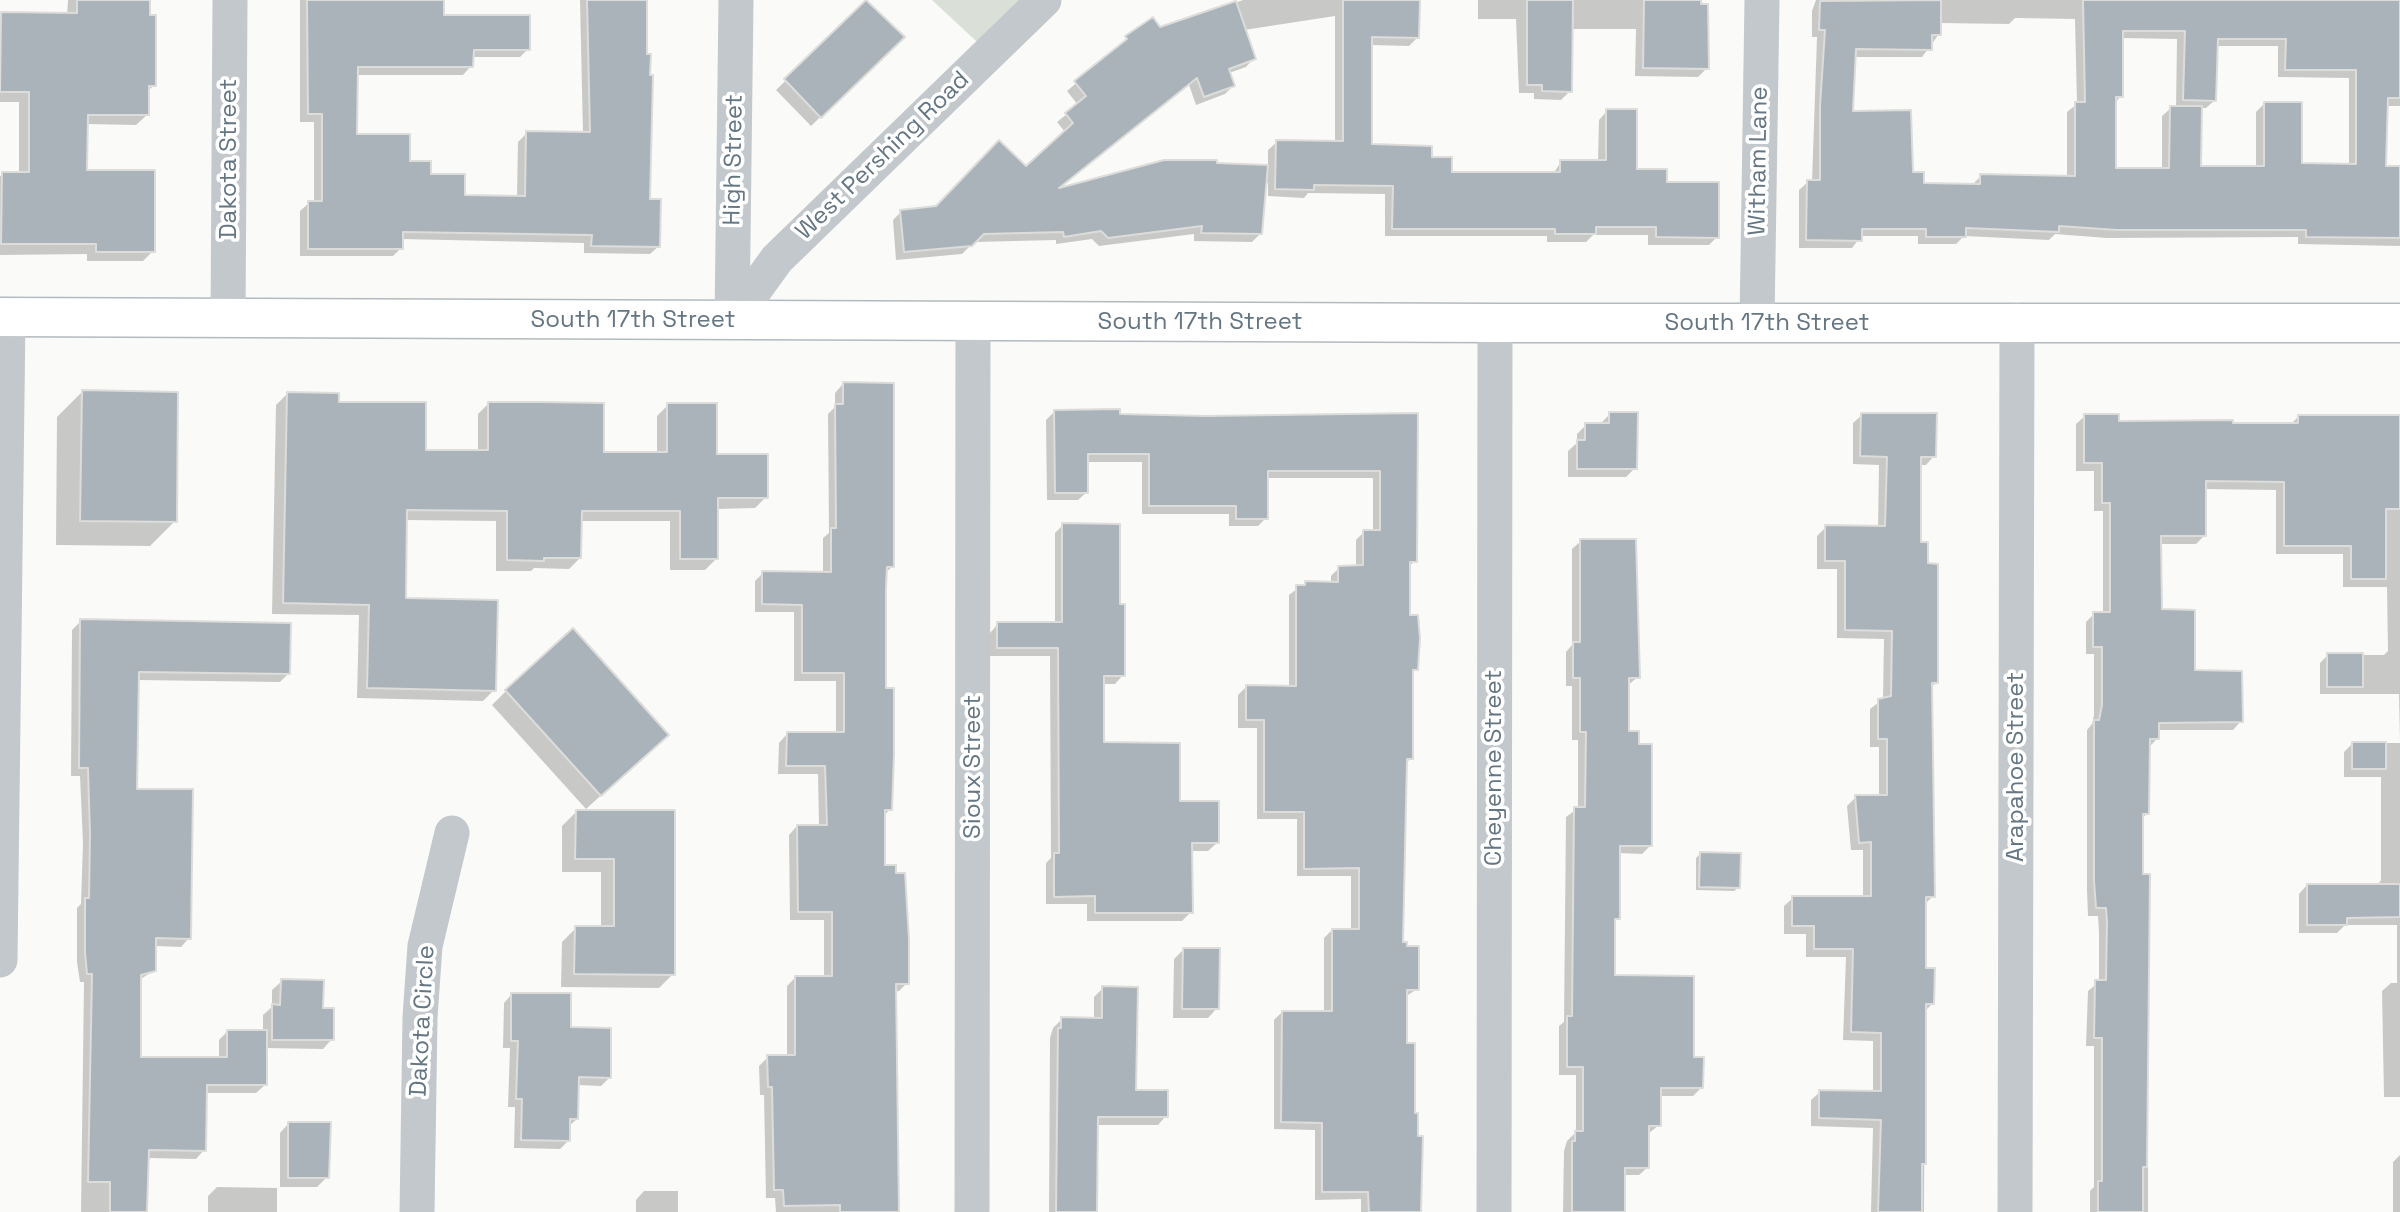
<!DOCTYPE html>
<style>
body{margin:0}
canvas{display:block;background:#fafaf8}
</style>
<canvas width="2400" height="1212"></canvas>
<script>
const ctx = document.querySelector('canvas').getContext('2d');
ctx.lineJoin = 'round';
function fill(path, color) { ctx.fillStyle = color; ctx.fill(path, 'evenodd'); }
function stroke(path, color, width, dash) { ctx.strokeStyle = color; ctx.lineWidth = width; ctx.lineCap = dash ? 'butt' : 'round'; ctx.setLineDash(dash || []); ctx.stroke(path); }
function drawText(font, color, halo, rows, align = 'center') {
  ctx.font = font + ' "Space Grotesk",sans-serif'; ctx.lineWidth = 7; ctx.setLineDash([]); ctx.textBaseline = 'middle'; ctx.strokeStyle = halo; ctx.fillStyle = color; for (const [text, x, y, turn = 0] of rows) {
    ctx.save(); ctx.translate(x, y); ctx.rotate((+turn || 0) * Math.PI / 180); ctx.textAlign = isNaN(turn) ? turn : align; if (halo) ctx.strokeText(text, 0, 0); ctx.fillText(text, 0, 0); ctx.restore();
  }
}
fill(new Path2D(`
 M932 0H1044L989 53Z`), '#dadfd7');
fill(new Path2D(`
 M68 0H148L154 85 147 92V115L136 125 86 124 85 172 153 251 143 261H87V254L0 255V176L19 174V102H0V16L67 15Z
 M300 0H444V17L528 49 520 57H472L471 66 463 75H356L355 136 409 163 463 197H517L518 142 527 133 583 134 580 0H644L648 200 659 246 650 254 584 253V243L401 239V248L393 256H300V211L309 203H314V122H300Z
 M1243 0H1418L1417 38 1409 46 1371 45V146L1430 158 1450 174H1553L1561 162H1598L1599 120 1607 111 1635 171 1665 183 1717 237 1709 245H1648V235H1593L1586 242H1547V236H1385V194L1308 193 1304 198 1268 196V183L1265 182 1261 233 1252 242 1194 241V234L1099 246 1092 239 1056 244V240L974 242 962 254 896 260 893 220 901 212 936 208 1026 169 1065 132 1057 122 1078 105 1067 91 1119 47 1127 37 1160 30ZM1335 16V143L1277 142 1268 150V167L1216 164 1056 191 1189 85 1196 105 1225 94 1233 86 1229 73 1246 67 1254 58 1244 30Z
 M1478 0H1699L1707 68 1698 77 1635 76 1636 29H1571L1570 91 1561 100 1534 99V93H1519L1516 19H1478Z
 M1816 0H2400V106H2386L2384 168H2400V246L2298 244V237L2107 238 2055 234 2049 240 1964 236 1956 244H1918V236H1861L1852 248H1799V190L1808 182H1812L1817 37H1812V11ZM2015 18 2075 19 2077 104 2067 112V177L1981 176 1973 184 1922 185 1851 113 1854 57H1922L1939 34V23L2009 24ZM2121 38 2177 39 2176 108H2171L2162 116V170H2115V103L2121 96ZM2216 46H2278V77L2349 78V166L2300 164 2264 104 2256 112V168H2199L2200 108H2206L2215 100Z
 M868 1 903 37 811 126 776 90Z
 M843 384 892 567 885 573 884 690 890 809 883 817V867L907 983 899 991 894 992 898 1212H776L775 1198H766L764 1095H760L759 1066 768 1057H787V986L795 978H824V920H790L789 835 797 826H819L818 774H778L779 743 787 734H836V681H794V612H755V581L763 573H823V538L829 533 828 414 835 407V393Z
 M82 392 175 521 150 546 56 545 57 417Z
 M287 394 337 404 424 452H478V414L489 403 602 454H657V416L668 405 715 455 766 497 755 508 716 509V559L705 570H670V521H580V558L569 569 534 568 531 571H496V521L405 520 404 600 494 690 483 701 357 698 359 615 272 614 276 405Z
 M1054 412 1206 417 1416 415 1415 561 1408 567V617L1416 669 1411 674V758L1405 764 1401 944 1417 989 1405 997V1045L1414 1115 1420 1212H1361V1199L1315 1200V1130L1274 1129V1020L1282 1012H1324V938L1332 930 1351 931V876H1297V819H1257V728H1238V695L1246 687H1289V595L1305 583H1331V576L1339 568 1356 567V540L1364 532H1373V478H1266V518L1258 526H1229V514H1142V462H1087V492L1078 500H1047L1046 420Z
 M1610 414 1635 468 1626 477H1568V451L1577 443V434L1586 425 1601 423Z
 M2395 414H2400V1097H2384L2382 991 2391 983H2397V925H2345L2337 933H2299V894L2307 885H2378L2381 880V777H2344V752L2353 743H2400L2399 694H2320V663L2328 655H2384L2388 651 2387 587H2343V554H2276V490L2204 489V536L2196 544H2159L2160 611 2193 672 2241 721 2233 730H2157L2158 738 2149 747 2147 814 2141 819V876H2148V1212H2090V1191L2094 1187V1046H2086L2088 991 2099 982V932L2098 916H2088L2087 890V730L2092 724 2094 715V654H2086V622L2094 614H2103V511H2094V471H2076V424L2085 416 2117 423 2185 421 2291 424 2299 416 2391 417Z
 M1862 415 1934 456 1926 465H1919V543L1937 682 1930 688 1933 896 1924 905V969L1932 1004 1925 1011 1924 1212H1871L1873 1128 1811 1126V1100L1820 1092H1873V1041L1843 1040 1846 957H1806V934H1784V906L1793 898H1863V850H1851L1847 806 1856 797H1879V747H1870V709L1883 699 1884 639 1837 638V569H1817V536L1826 527 1878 528 1879 465 1853 464V423Z
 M1063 525 1118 606 1123 675 1115 684H1103L1102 743 1179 802 1217 843 1208 851H1190L1191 912 1182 921H1087V904H1046V863L1051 858 1050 656H990V633L998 624H1055V533Z
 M1581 541 1638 677 1628 685V733L1651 845 1642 854 1618 853V918L1613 924V977L1693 1058 1701 1088 1693 1096H1659V1125L1648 1134V1167L1639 1175H1623V1212H1563L1564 1151 1567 1141 1576 1132V1075H1559V1026L1564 1022 1566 817 1578 808V740H1572V686H1566V652L1572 645V549Z
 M81 621 288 674 280 682 138 680 135 790 189 938 181 947 155 946V970L139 980V1058H219V1040L227 1032H263V1015L272 1007V990L282 981 321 1010 332 1039 323 1049 265 1048V1085L256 1093H205L204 1150 196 1159 147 1158 146 1212H81L84 982H80L77 962V908L81 904 83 843 80 776H71L72 630Z
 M506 691 653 748 586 809 492 705Z
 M576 812H673V974L659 988 561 987 562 942 576 928H601V872H562V826Z
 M1700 854 1739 887 1734 891 1696 890V858Z
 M1183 950 1217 1008 1208 1018H1173L1174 959Z
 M1103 988 1134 1092 1166 1116 1158 1125H1097L1095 1212H1049L1050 1038 1053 1028 1062 1019 1094 1020V997Z
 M512 994 569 1029 610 1077 601 1086 578 1085 577 1119 568 1127V1141L560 1149 514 1148 515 1107H508L510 1048H503L504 1003Z
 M289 1123 327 1177 317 1187H280V1133Z
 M2400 1155V1212H2393V1162Z
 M217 1187 277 1188V1212H208V1196Z
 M644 1191H678V1212H636V1200Z`), '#0003');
const building = new Path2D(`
 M77 0H150V15H156V86H149V115H88L87 170H155V252H96V244H1L2 172H29V92H0L1 12 77 13Z
 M307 0H444V15H530V50H474L473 67H358L357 134H410V161H431V174H465V195L525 196 526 131 590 132 587 0H647V54H651L650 75H653L650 199H661L660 247 591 246 592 235 403 232V249H308V201H322V114H308Z
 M866 0 905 37 821 118 784 79Z
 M1343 0H1420L1419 38 1372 37V144L1432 146V157H1452V172H1560V160H1606V109H1637V169H1667V182H1719V238L1656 237V227H1596V234H1555V229H1392L1393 186 1314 185V190L1275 189 1276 140 1343 141Z
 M1527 0H1573L1572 92 1542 91V85H1527Z
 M1644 0H1701V4H1708L1709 69 1643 68Z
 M1941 0V35H1932V50L1856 49 1853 111 1911 110 1913 172H1924V183L1980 184V174L2075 176V102H2085L2083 0H2400V98H2388L2386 166H2400V238L2306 237V230H2117L2059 226V232L1966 228V237H1926V229H1862V241L1806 240 1807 180H1820V106L1825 30H1819L1820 1ZM2123 31H2185L2183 100 2216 101 2218 39H2286L2285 70H2356V164L2302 163V102H2264V166H2201L2202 106H2170L2169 168H2116V97H2123Z
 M1236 1 1256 59 1229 69 1235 86 1204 97 1197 78 1059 188 1164 160H1217V163L1268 165 1262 234 1201 233 1202 226 1108 238 1101 231 1064 237 1063 232 984 234 972 246 904 252 900 210 936 206 999 140 1026 166 1073 123 1065 113 1086 96 1074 81 1127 39 1125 36 1153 17 1160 27Z
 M843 382 894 383V567H887L886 588V688H894V754L892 810H885V865H896V873H905L909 939V984H896L899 1212H840V1205L784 1206 783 1190H774L772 1087H768L767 1055H795V976H832V912H798L797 825H827L825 766H786L787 732H844V673H802V605L762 604V571L831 572V528H836L835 404H843Z
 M82 390 178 392 177 522 80 521Z
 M287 392 339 393V402H426V450H488V402H540L604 403V452H667V403H717V454H768V498H718V559H680V511H582L581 558H544V561L507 560V511L407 510 406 598 498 600 496 691 367 688 369 605 283 603Z
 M1120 409V414L1206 416 1418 413 1417 562H1410V615H1418L1420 638 1418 670H1413V759H1407L1403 942H1407V946H1419V990H1407V1043H1415V1113H1418V1136H1423L1421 1212H1369L1368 1192H1322V1123L1281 1122 1282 1011H1332V929H1359V868L1304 869V812H1264V720H1246V685L1296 686V585H1305V581L1338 582V566L1363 565V530H1380V471H1268V519H1236V506H1149V454H1088V493H1055L1054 410Z
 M1609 412H1638L1637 469H1577V440H1585V423H1609Z
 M1861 413H1937L1936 457H1921V542H1928V563L1938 564V683H1932L1935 897H1926V968H1935L1934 1004H1926V1164H1922V1212H1878L1881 1120 1819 1118V1090L1881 1091V1033L1851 1032 1853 949H1814V926H1792V896H1871V842L1859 843 1855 795H1887V739H1878V699L1891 696 1892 631 1845 630V561H1825V525L1885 526 1887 457 1860 456Z
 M2084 414H2119V421L2233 420V423H2298V415H2400V509H2386V579H2351V546H2284V482L2206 481V536H2161L2162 609 2195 610V670L2242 671 2243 722 2159 723V739H2150L2149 814H2143V874H2150L2147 1167H2143V1212H2098V1181H2102V1038H2094L2095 980H2106L2107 922 2106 908H2096L2094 881V720H2099L2102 705V647H2093V612H2110V503H2102V463H2084Z
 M1062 523 1120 524V604H1125V676H1104V742L1180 743V801H1219V843H1192L1193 913H1095V896L1054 897V853H1059L1058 648H997V622H1062Z
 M1580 539H1636L1640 678H1629V731H1639V744H1652V846H1620V919H1615V975L1694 976V1057H1704L1703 1088H1661V1126H1649V1168H1625V1212H1572V1141H1575V1131H1583V1067H1567V1016H1572L1574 807H1585L1586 732H1580V678H1573V642H1580Z
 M80 619 291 623 290 674 139 672 137 789H193L191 939 156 938V971L141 975V1057H227V1030H267V1085H207L206 1151 149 1150 147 1212H110V1182H88L92 974H87L85 952V898H89L90 834 88 768H79Z
 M573 628 669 735 601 796 505 690Z
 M2327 653H2363V687H2327Z
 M2352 742H2386V769H2352Z
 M576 810H675V975L574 974 575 926H614V859H575Z
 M1700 852 1741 853 1740 888 1699 887Z
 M2307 884H2400V917L2347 918V925H2307Z
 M1183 948H1220L1219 1009H1182Z
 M281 979 324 980 323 1008H334V1040H272V1004L280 1005Z
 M1102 986 1138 987 1136 1090H1168V1117H1098L1097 1212H1056L1058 1028H1061V1017L1102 1018Z
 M511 993H571V1027L611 1028V1078L579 1077 578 1119H570V1141L521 1140 522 1099H516L518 1041H511Z
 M288 1122H331L329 1178H288Z`);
fill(building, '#aab3b9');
stroke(building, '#dcdcda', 2);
const secondary = new Path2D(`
 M0 317 1495 323H2400`);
stroke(secondary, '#b3babf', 41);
stroke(new Path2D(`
 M228 318 230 0
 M732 321 777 259 1044 0
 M732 321 736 0
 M1757 323 1762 0
 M0 960 8 316
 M417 1212 420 1017 425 946 452 833
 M972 1212 973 321
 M1494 1212 1495 323
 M2015 1212 2017 321`), '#c3c8cc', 35);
stroke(secondary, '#fff', 38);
drawText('24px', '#657683', '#fff', [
 ["West Pershing Road",883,156,-44],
 ["Dakota Street",229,159,-90],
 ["High Street",734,160,-89],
 ["Witham Lane",1759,161,-89],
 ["South 17th Street",633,320],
 ["South 17th Street",1200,322],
 ["South 17th Street",1767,323],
 ["Sioux Street",973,767,-90],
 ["Arapahoe Street",2016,767,-90],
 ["Cheyenne Street",1494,768,-90],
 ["Dakota Circle",423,1021,-87]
]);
</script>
